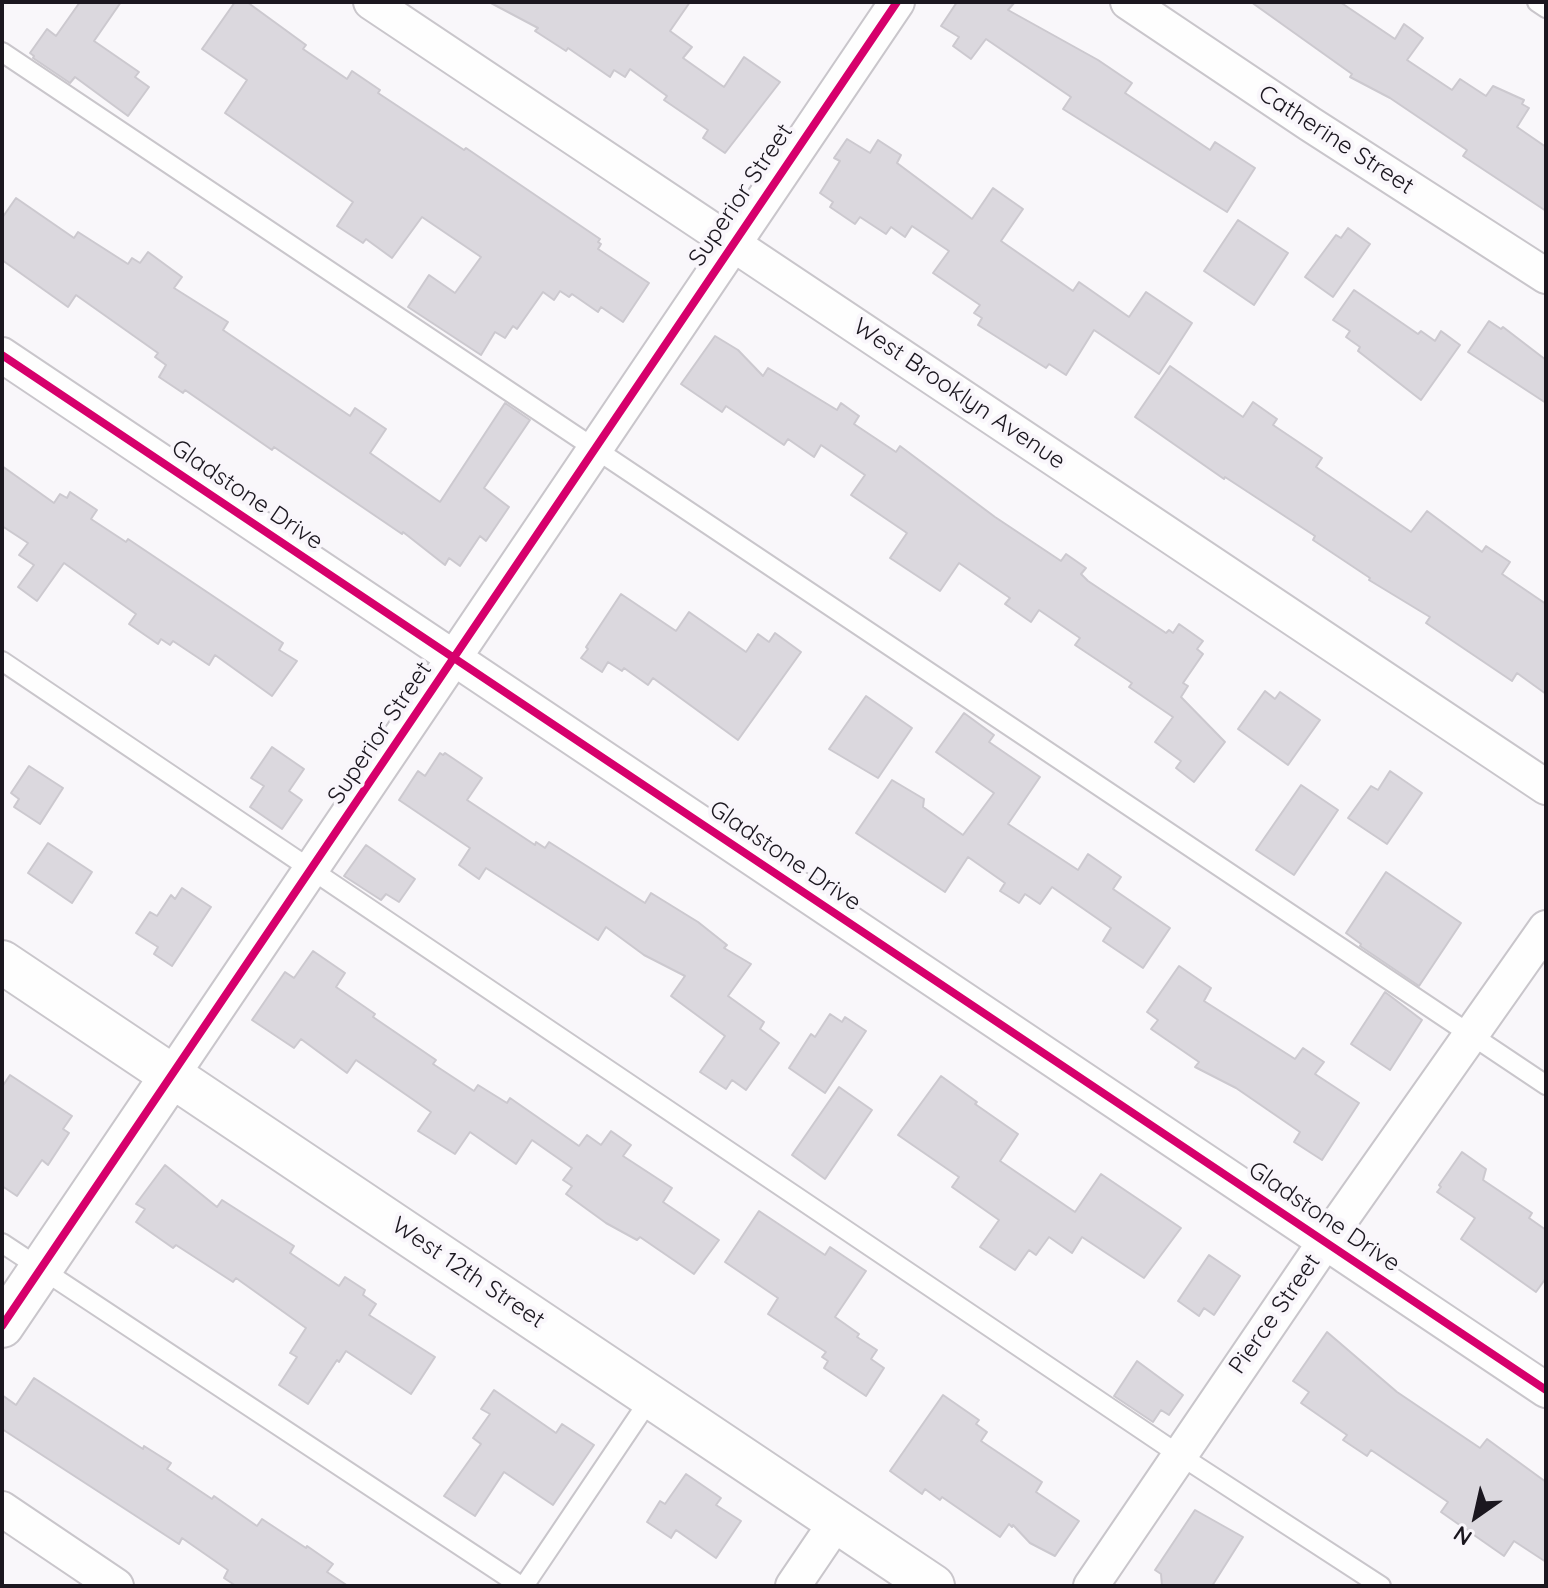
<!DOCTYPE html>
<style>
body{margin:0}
#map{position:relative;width:1548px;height:1588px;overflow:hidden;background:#f9f7fa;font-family:Quicksand,sans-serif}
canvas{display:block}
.frame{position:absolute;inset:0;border:4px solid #1b171f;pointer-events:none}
.north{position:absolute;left:1436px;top:1476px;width:80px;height:80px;-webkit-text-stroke:6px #f9f6fb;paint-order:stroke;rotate:214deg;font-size:22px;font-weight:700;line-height:32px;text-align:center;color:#1b171f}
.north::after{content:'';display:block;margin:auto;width:28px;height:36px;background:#1b171f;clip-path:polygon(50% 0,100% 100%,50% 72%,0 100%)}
</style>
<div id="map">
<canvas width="1548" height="1588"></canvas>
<div class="frame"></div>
<div class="north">N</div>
</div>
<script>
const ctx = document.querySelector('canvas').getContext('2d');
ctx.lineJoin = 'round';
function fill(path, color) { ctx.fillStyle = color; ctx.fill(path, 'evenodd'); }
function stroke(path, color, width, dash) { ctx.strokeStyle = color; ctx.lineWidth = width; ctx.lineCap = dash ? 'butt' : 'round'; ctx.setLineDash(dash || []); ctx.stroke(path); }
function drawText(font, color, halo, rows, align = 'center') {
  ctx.font = font + ' Quicksand,sans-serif'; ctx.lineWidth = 8; ctx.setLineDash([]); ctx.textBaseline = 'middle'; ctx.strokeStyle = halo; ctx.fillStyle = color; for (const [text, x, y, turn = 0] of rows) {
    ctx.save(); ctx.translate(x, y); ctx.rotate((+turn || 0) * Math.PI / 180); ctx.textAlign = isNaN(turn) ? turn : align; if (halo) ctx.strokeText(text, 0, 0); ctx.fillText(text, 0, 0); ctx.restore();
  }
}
const building = new Path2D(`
 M80 2H121L94 41 139 72 135 77 149 87 128 116 75 77 70 83 33 58 34 56 30 53 47 29 56 36Z
 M235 2H247L306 45 303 49 347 79 352 71 380 90 378 93 464 150 466 148 600 239 598 242 601 244 598 249 649 283 623 322 601 307 598 312 572 294 569 297 560 291 554 300 543 292 517 329 513 326 505 338 495 332 481 355 408 307 429 275 455 293 481 257 422 217 392 258 366 239 363 243 337 226 353 202 225 113 247 80 202 49Z
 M489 2H690L670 31 692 47 683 58 724 87 744 57 780 82 725 153 703 138 708 130 664 100 667 96 630 69 625 77 614 70 610 77 568 48 566 51 535 31 538 28Z
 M957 2H1015L1008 10 1098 60 1132 83 1125 93 1210 150 1215 142 1255 168 1227 212 1063 109 1071 97 986 39 971 59 953 46 959 37 941 26Z
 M1251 2H1340L1395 39 1404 24 1423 38 1407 60 1452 90 1460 79 1486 96 1493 86 1524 100 1522 104 1529 108 1517 127 1546 147V211L1463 156 1467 150 1390 98 1350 77 1352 74Z
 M847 139 870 153 878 140 901 155 897 163 972 219 993 188 1023 209 1001 241 1073 291 1079 282 1129 317 1146 292 1192 323 1159 374 1094 330 1066 375 1049 364 1046 368 978 325 982 318 974 313 980 305 933 273 949 251 912 226 905 237 891 227 886 234 860 217 855 224 830 207 833 202 820 193 840 161 834 158Z
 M16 198 74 238 78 232 128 264 132 258 140 263 148 252 182 277 174 288 228 322 223 330 350 416 355 408 386 429 370 453 440 502 505 403 530 420 484 488 509 507 486 541 480 536 460 566 449 558 445 565 403 532 402 534 274 447 272 450 185 390 183 393 159 377 166 365 155 357 158 353 76 295 68 307 2 260V218Z
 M1238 220 1288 253 1254 305 1204 271Z
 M1348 228 1370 244 1333 297 1305 277 1336 235 1341 238Z
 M1354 290 1418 334 1421 331 1435 341 1441 331 1460 345 1421 400 1358 351 1360 347 1346 337 1350 331 1333 320Z
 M1489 321 1501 329 1503 327 1546 360V403L1468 352Z
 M715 336 738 350 763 376 768 368 837 410 841 403 859 416 854 424 896 452 900 446 995 517 1061 561 1066 554 1086 568 1081 574 1088 581 1166 633 1169 630 1173 633 1179 624 1203 641 1197 649 1203 654 1183 683 1188 686 1181 697 1225 742 1194 782 1176 768 1181 761 1155 742 1173 717 1129 687 1132 683 1075 645 1080 638 1039 610 1031 622 1005 604 1010 598 959 563 940 591 890 558 907 533 851 495 865 475 821 445 814 457 788 439 784 445 726 406 722 412 681 384Z
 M1170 366 1243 417 1253 402 1277 419 1273 425 1322 458 1316 467 1411 532 1427 511 1482 552 1486 546 1510 562 1502 574 1546 604V694L1517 673 1512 681 1426 623 1430 617 1369 580 1370 578 1313 540 1315 536 1225 477 1224 479 1135 417Z
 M2 466 54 503 60 494 67 498 70 492 97 510 91 519 126 542 128 539 283 643 279 650 297 661 272 696 215 655 209 665 173 641 170 645 161 639 158 644 129 624 136 614 64 563 37 601 18 587 34 565 19 555 28 543 2 526Z
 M621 594 676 631 689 612 746 652 758 634 769 642 775 633 801 652 738 740 653 678 648 685 624 668 622 671 608 662 602 672 581 658 588 649 586 647Z
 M1265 691 1275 699 1280 692 1320 720 1288 765 1238 729Z
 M866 696 912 728 878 778 829 749Z
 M964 713 994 735 989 742 1040 777 1008 824 1078 870 1088 854 1121 877 1113 889 1170 928 1143 968 1103 941 1111 928 1052 887 1040 904 1025 894 1019 903 1000 891 1005 883 968 857 945 892 856 833 892 780 924 799 923 807 963 835 994 793 936 752Z
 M272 747 304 769 289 791 302 800 282 829 250 807 264 786 251 778Z
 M440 753 443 755 445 753 482 778 467 800 535 845 536 842 545 848 549 842 645 903 651 893 698 922 727 945 724 948 751 964 728 996 764 1022 760 1029 779 1043 746 1090 732 1080 726 1089 700 1072 725 1036 671 996 685 976 644 955 606 927 598 940 486 868 479 879 459 865 470 848 399 800 418 771 425 776Z
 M29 766 63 788 40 824 14 807 19 799 11 793Z
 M1390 771 1422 793 1387 844 1348 818 1371 786 1378 790Z
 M1301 785 1338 810 1294 875 1256 850Z
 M48 843 92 872 72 903 28 873Z
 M366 845 415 879 399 902 386 894 381 900 344 876Z
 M1386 872 1461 923 1419 986 1360 946 1361 944 1346 933Z
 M182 888 211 907 172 966 154 954 158 947 136 933 150 912 157 916 171 895 175 899Z
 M313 951 345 973 336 987 375 1014 373 1017 436 1060 433 1064 474 1091 478 1085 507 1103 510 1098 579 1146 587 1135 601 1145 611 1131 631 1145 623 1156 672 1188 663 1202 719 1240 694 1274 640 1237 637 1240 606 1223 566 1194 572 1186 563 1180 572 1168 532 1140 516 1164 470 1132 455 1154 418 1131 431 1112 356 1060 347 1073 301 1039 294 1048 252 1020 285 972 294 978Z
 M1179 966 1211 988 1204 1001 1295 1059 1303 1048 1324 1062 1315 1074 1359 1103 1322 1160 1294 1142 1300 1132 1236 1088 1195 1067 1199 1062 1151 1029 1158 1020 1147 1012Z
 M1385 992 1422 1020 1390 1070 1351 1044Z
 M830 1014 842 1022 845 1017 866 1031 825 1093 789 1068 811 1034 815 1037Z
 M10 1075 72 1116 63 1129 69 1133 48 1165 42 1160 17 1196 2 1186V1087Z
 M941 1076 977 1102 975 1104 1018 1134 1000 1161 1075 1212 1101 1174 1181 1228 1144 1278 1082 1237 1072 1253 1049 1237 1036 1255 1029 1250 1015 1270 980 1247 999 1220 952 1187 959 1177 898 1135Z
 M839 1087 872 1110 825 1179 792 1155Z
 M1462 1152 1486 1169 1483 1180 1532 1213 1529 1218 1546 1230V1278L1536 1292 1461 1239 1475 1218 1437 1192 1441 1187 1439 1185Z
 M165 1165 217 1207 222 1200 294 1246 290 1253 339 1286 345 1277 365 1290 363 1295 376 1304 369 1315 435 1357 411 1394 346 1351 339 1362 337 1360 308 1404 279 1385 297 1357 290 1353 306 1328 236 1278 233 1282 176 1245 173 1248 136 1222 145 1209 136 1204Z
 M759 1211 825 1255 830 1247 866 1271 835 1317 859 1334 857 1337 877 1350 871 1359 884 1368 866 1396 824 1368 828 1361 822 1357 826 1352 768 1314 778 1298 725 1262Z
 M1209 1255 1240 1276 1214 1315 1204 1308 1199 1316 1178 1301Z
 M1327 1332 1397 1392 1480 1448 1487 1439 1546 1482V1562L1514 1541 1504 1556 1441 1512 1448 1502 1371 1450 1367 1456 1343 1440 1347 1435 1301 1403 1309 1392 1293 1381Z
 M1137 1361 1183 1395 1169 1415 1161 1410 1153 1422 1114 1396Z
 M34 1378 143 1449 144 1446 171 1463 167 1469 212 1499 214 1496 257 1526 262 1519 306 1548 307 1546 333 1564 327 1572 348 1586H236L224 1578 228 1570 182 1538 179 1544 2 1429V1395L16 1405Z
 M494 1390 556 1433 562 1424 594 1445 553 1505 504 1472 475 1516 444 1496 481 1444 473 1438 490 1414 481 1409Z
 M943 1395 979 1420 976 1424 987 1432 981 1441 1042 1482 1036 1492 1079 1521 1055 1556 1030 1543 1013 1525 1012 1527 1009 1524 1000 1537 942 1497 940 1500 925 1489 922 1494 890 1471Z
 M686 1474 721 1498 716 1505 741 1521 716 1558 676 1530 671 1538 647 1522 660 1501 665 1504Z
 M1195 1510 1243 1537 1212 1586H1162L1161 1574 1155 1570Z`);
fill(building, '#dbd8de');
stroke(building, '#ccc9cf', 2);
const service = new Path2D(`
 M1537 2 1546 8
 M2 52 1546 1085
 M2 661 1178 1454 1381 1586
 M2 1243 521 1586
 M524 1586 652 1396`);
const minor = new Path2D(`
 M371 2 1546 787
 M1128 2 1310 124 1546 276
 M2 355 1546 1390
 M172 1075 897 2
 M2 1509 116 1586
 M793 1586 837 1521
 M1091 1586 1325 1242 1546 928`);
const tertiary = new Path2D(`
 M2 962 933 1586
 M2 1326 172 1075`);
stroke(service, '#c9c6cb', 22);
stroke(minor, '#c9c6cb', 38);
stroke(tertiary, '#c9c6cb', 46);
stroke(service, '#fefefe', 18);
stroke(minor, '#fefefe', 34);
stroke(tertiary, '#fefefe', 42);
stroke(new Path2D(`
 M2 355 1546 1390
 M2 1326 897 2`), '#d6006c', 8);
drawText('24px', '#1b171f', '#f9f6fb', [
 ["Catherine Street",1336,140,33],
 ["Superior Street",741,195,-56],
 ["West Brooklyn Avenue",959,394,34],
 ["Gladstone Drive",247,495,34],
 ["Superior Street",380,733,-56],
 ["Gladstone Drive",785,856,34],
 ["Gladstone Drive",1324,1217,34],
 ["West 12th Street",468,1273,34],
 ["Pierce Street",1275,1314,-55]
]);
</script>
